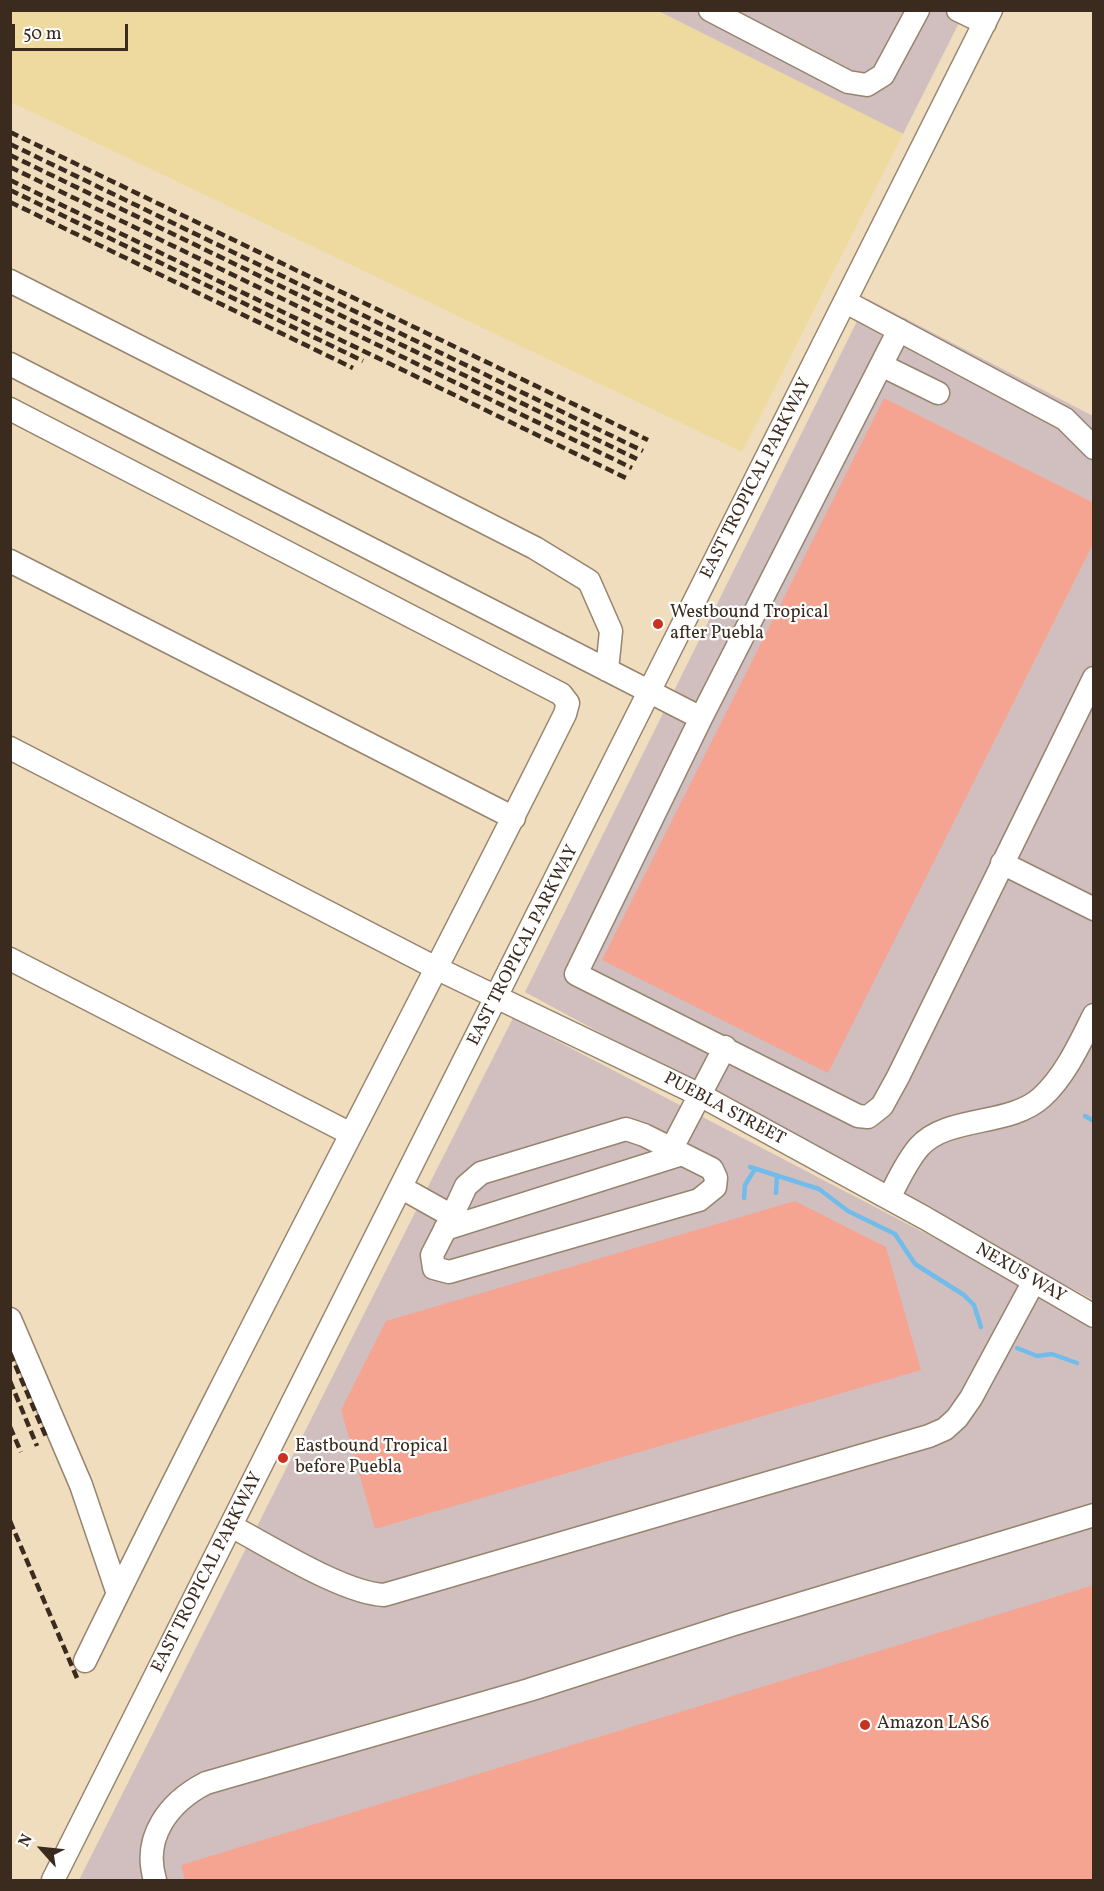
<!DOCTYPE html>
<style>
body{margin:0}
#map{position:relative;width:1104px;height:1891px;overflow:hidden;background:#f0ddbd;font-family:Vollkorn,serif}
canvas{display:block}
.frame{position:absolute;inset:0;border:12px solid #3b2a1e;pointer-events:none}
.north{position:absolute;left:12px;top:1819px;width:60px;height:60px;-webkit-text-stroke:4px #fff;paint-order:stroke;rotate:297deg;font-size:16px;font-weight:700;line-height:24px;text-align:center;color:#3b2a1e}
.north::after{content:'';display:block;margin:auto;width:21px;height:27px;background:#3b2a1e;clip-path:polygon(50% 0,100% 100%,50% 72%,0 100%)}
.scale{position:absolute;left:12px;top:24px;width:116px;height:27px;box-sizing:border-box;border:3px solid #3b2a1e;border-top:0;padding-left:8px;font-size:18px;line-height:21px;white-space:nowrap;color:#3b2a1e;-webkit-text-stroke:4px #fff;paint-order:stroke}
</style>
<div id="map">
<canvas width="1104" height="1891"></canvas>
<div class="frame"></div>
<div class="north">N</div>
<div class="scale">50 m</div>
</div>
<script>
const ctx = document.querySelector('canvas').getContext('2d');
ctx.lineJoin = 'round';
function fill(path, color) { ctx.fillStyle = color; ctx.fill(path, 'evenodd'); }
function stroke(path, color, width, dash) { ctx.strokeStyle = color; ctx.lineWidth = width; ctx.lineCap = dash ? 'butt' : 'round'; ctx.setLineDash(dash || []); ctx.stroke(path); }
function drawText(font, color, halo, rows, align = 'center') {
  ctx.font = font + ' Vollkorn,serif'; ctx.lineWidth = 4.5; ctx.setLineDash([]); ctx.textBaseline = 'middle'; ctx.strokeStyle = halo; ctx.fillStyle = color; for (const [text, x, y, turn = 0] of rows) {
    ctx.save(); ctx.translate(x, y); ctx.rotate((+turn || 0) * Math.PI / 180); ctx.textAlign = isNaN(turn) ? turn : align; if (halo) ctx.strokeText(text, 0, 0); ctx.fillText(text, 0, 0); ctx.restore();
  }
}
fill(new Path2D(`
 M658 11H965L903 134Z
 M868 299 1093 416V1300L525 992Z
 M513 1018 1080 1314 1093 1310V1880H79Z`), '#d1bfbf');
fill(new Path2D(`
 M10 11H658L903 134 742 452 11 102Z`), '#eeda9e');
stroke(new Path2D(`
 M1085 1116 1094 1121
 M750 1167 819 1189 848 1211 895 1234 915 1264 964 1295 974 1305 981 1327
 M776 1193 777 1175
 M744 1198 745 1185 755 1169
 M1017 1348 1037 1356 1052 1354 1077 1363`), '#72bceb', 4.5);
fill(new Path2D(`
 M884 398 1094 503V542L828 1073 602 960Z
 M795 1201 886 1247 921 1370 375 1529 341 1410 386 1321Z
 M1094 1585V1880H185L181 1865Z`), '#f6a492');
const minor = new Path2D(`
 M710 10 848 82 867 85 883 75 918 10
 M958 10 985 23
 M10 281 535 548 589 581 611 631 607 670
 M846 302 1065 419 1094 448
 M899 330 701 718 576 974 858 1116 868 1117 882 1106 898 1077 1094 678
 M10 364 701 718
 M881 365 938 393
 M10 409 561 694 568 703 565 714C407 1031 240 1343 85 1661
 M10 561 514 818
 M10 748 438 969 700 1095 925 1218 1094 1316
 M1002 863 1094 909
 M10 959 351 1134
 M672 1148 725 1047
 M402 1188 452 1216 432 1255 434 1268 449 1272 699 1200 715 1187 716 1178 712 1169 644 1135 626 1129 481 1173 466 1186 452 1216
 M889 1198C898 1181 906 1162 919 1147 947 1115 1010 1127 1042 1097 1065 1076 1080 1043 1094 1015
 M445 1229 682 1154
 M10 1319 81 1485 118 1594
 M231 1526C271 1547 343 1593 384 1595L929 1436 945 1429 957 1418 971 1398 1033 1283
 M53 1880 991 10
 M155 1880C142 1837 169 1802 206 1783L529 1690 734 1624 1094 1515`);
stroke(minor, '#96846e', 25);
stroke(minor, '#fff', 22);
stroke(new Path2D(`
 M10 132 648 440
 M10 144 643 451
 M10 155 637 459
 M10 167 632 468
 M10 180 626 478
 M10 190 363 361
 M10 202 353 368
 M10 1353 47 1439
 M10 1381 37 1446
 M10 1427 21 1452
 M10 1521 77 1678`), '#3b2a1e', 4.5, [9, 4.5]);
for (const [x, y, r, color] of [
 [658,624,6,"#c8321e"],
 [283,1458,6,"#c8321e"],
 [865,1725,6,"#c8321e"]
]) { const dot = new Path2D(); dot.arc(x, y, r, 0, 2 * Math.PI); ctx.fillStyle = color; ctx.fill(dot); stroke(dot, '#fff', 2); }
drawText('18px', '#3b2a1e', '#fff', [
 ["EAST TROPICAL PARKWAY",757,479,-63],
 ["EAST TROPICAL PARKWAY",524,946,-63],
 ["PUEBLA STREET",724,1110,28],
 ["NEXUS WAY",1020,1274,30],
 ["EAST TROPICAL PARKWAY",208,1573,-63]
]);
drawText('18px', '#3b2a1e', '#fff', [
 ["Westbound Tropical",670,614],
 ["after Puebla",670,635],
 ["Eastbound Tropical",295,1448],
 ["before Puebla",295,1469],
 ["Amazon LAS6",877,1725]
], 'left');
</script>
